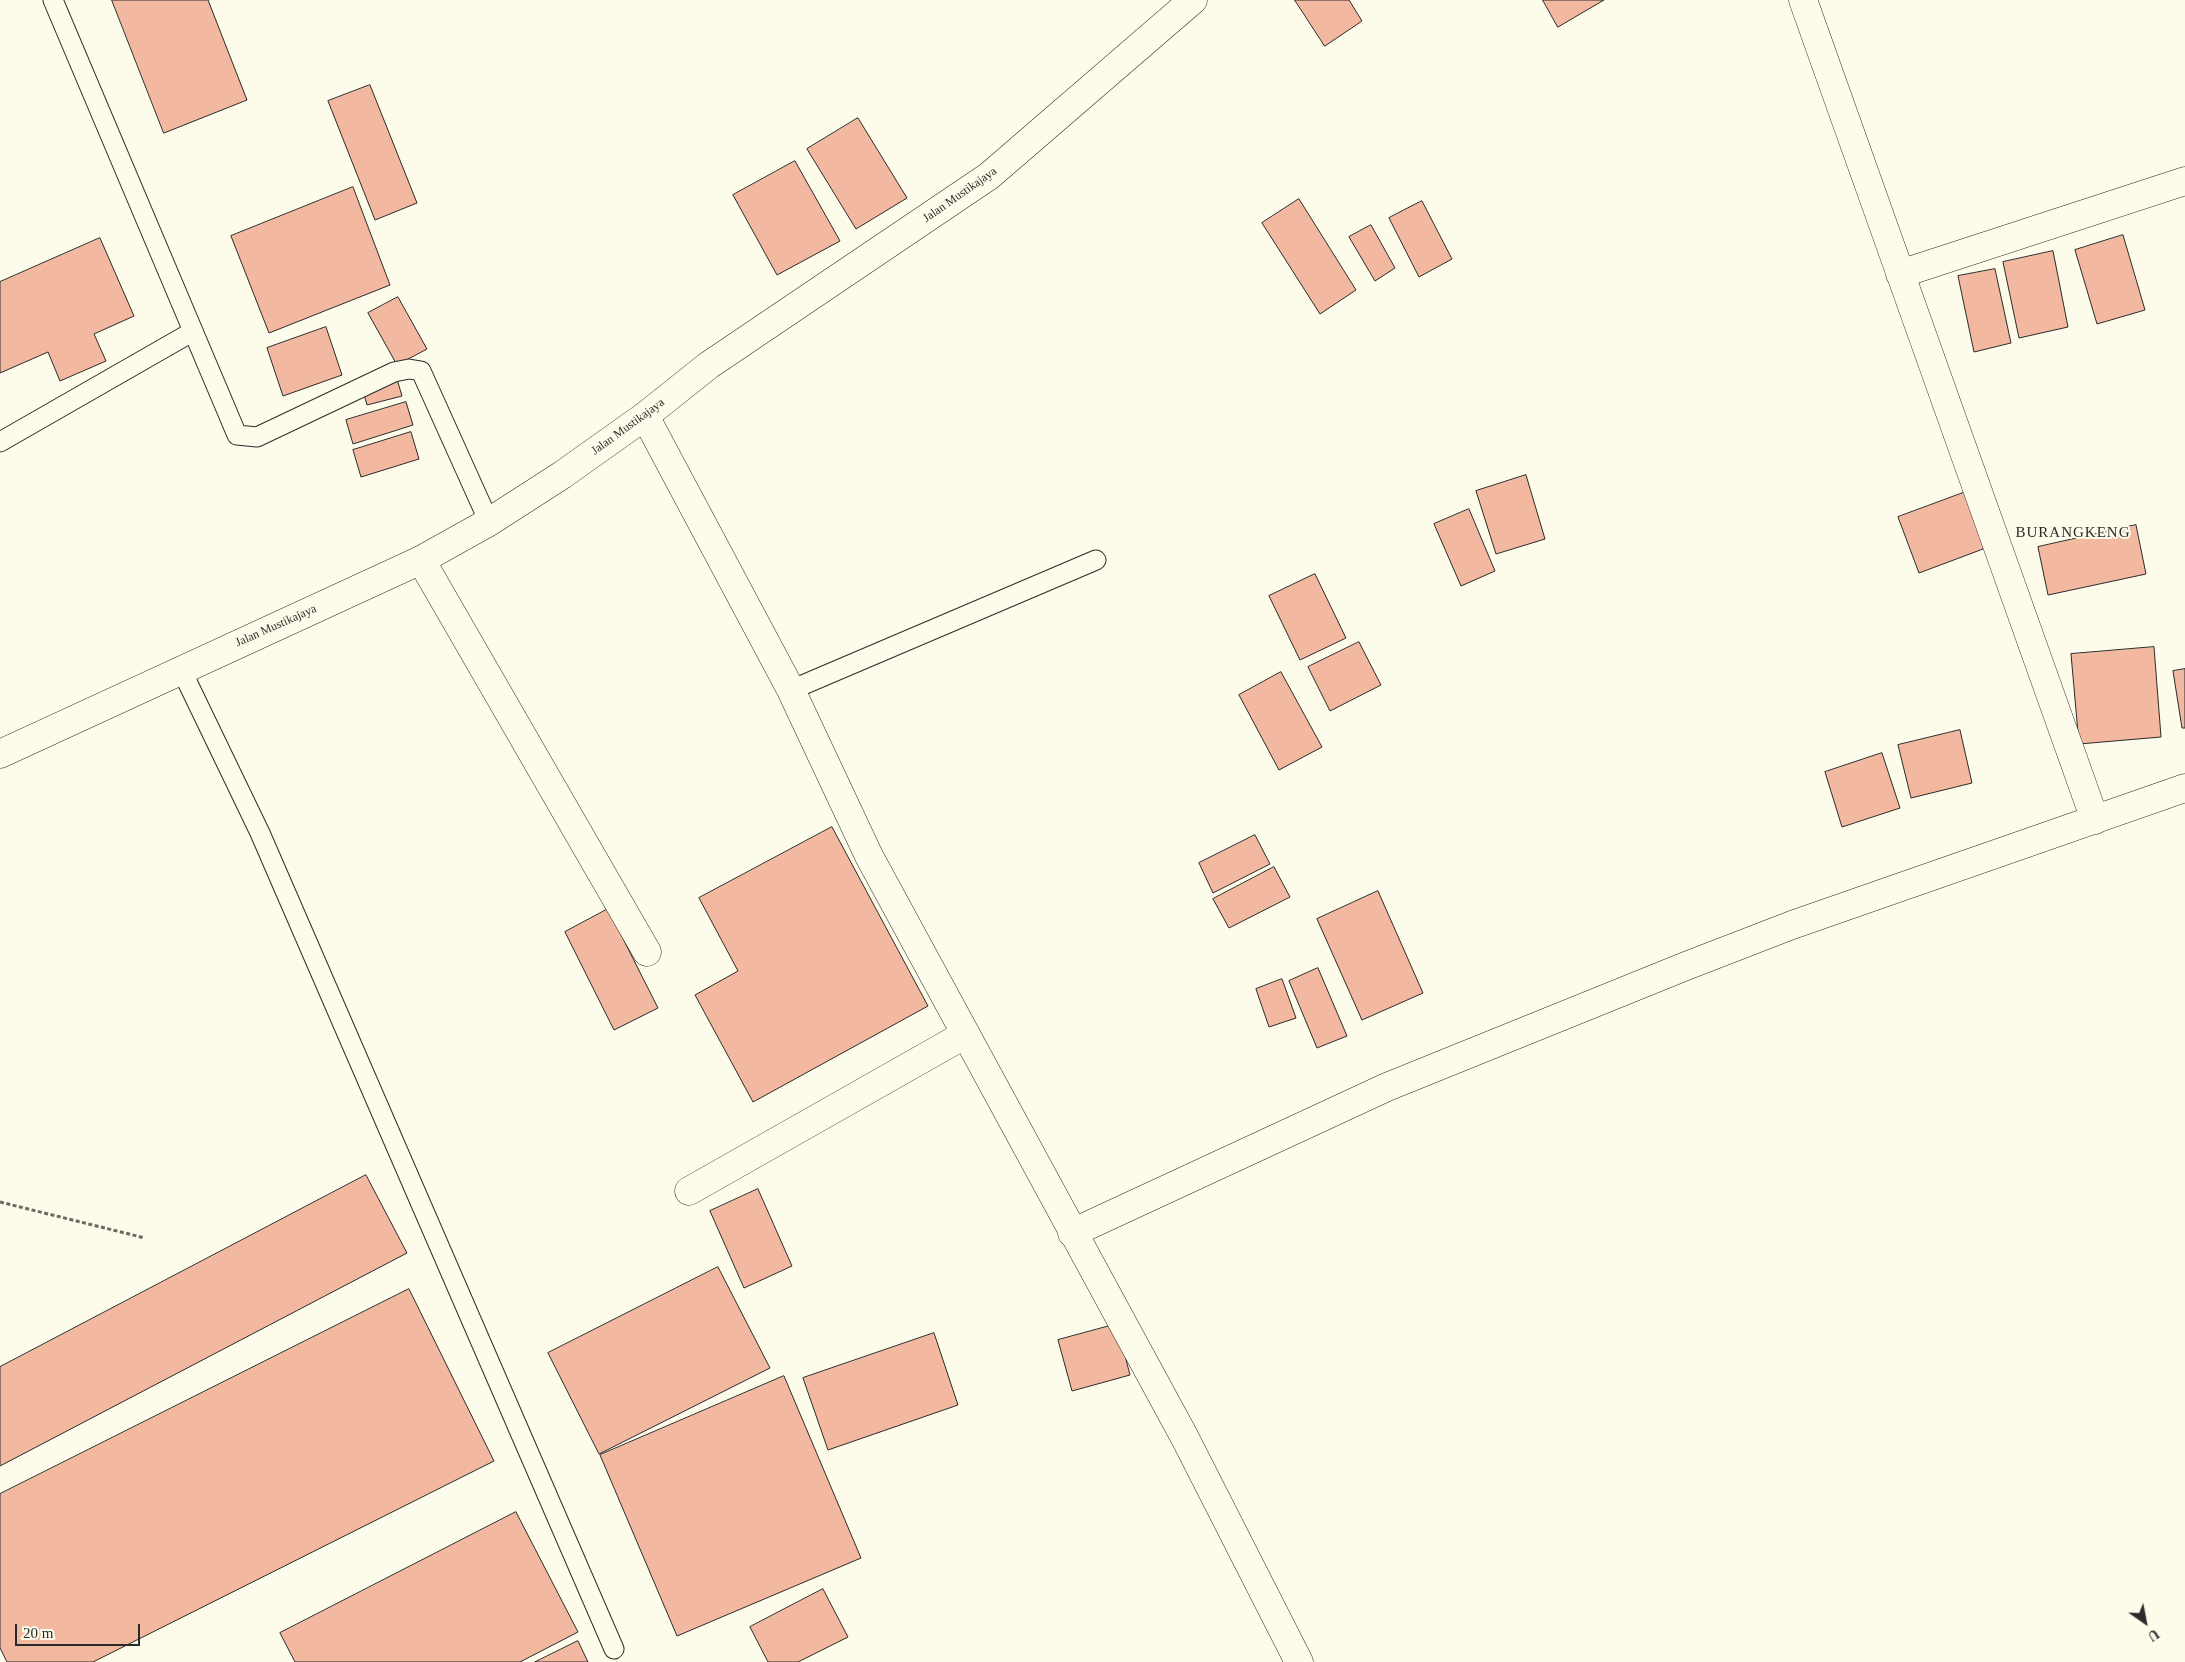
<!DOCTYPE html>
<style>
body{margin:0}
#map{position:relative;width:2185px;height:1662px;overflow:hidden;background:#fdfbea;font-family:"Times New Roman",serif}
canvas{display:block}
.north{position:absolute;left:2120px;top:1597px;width:50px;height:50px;-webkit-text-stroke:4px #fdfbea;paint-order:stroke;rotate:147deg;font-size:14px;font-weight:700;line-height:20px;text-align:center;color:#2b2b2b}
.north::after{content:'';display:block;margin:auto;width:18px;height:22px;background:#2b2b2b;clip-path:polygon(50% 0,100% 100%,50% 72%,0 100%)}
.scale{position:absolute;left:15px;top:1624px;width:125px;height:22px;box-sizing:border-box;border:2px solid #2b2b2b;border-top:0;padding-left:6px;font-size:15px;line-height:18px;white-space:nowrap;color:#2b2b2b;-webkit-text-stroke:4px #fdfbea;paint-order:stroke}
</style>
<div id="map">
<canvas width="2185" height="1662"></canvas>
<div class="north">U</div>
<div class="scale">20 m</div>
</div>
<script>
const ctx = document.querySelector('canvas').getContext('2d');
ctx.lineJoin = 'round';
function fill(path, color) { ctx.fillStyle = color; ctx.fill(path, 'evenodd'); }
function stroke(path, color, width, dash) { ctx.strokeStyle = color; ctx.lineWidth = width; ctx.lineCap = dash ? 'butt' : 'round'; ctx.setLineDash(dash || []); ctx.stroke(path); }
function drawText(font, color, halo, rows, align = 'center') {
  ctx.font = font + ' "Times New Roman",serif'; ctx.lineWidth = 4; ctx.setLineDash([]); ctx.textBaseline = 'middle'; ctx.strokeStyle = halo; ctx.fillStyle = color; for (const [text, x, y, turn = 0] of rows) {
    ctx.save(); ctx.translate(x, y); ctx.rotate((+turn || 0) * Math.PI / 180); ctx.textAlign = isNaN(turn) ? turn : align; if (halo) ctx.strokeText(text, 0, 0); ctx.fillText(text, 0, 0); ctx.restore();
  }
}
const building = new Path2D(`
 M112 0H208L247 100 164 133Z
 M1295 0H1349L1362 21 1325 46Z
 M1543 0H1604L1558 27Z
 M370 85 417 203 375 220 328 101Z
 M858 118 907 198 856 229 807 149Z
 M795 161 840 241 777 275 733 195Z
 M353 187 390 285 269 333 231 236Z
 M1299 199 1356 290 1320 314 1262 223Z
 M1422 201 1452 259 1419 277 1389 218Z
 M1371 225 1395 268 1375 281 1349 237Z
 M2123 235 2145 310 2097 324 2075 250Z
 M100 238 134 316 94 334 106 361 60 381 48 352 0 373V282Z
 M2053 251 2068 327 2019 338 2003 262Z
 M1995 269 2011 343 1974 352 1958 276Z
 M398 297 427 349 397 365 368 313Z
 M326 327 342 375 283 396 267 348Z
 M397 379 402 396 367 405 362 388Z
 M406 402 413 425 353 444 346 420Z
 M411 432 419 459 361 477 353 450Z
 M1526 475 1545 539 1496 554 1476 491Z
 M1971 490 1991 546 1919 573 1898 517Z
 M1469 509 1495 571 1461 586 1434 524Z
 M2136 525 2146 574 2048 595 2038 547Z
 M1315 574 1346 638 1300 660 1269 596Z
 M1359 642 1381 685 1330 711 1308 667Z
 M2154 647 2161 737 2079 744 2071 654Z
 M2185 669V728H2182L2173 671Z
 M1281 672 1322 747 1279 770 1239 695Z
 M1960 730 1972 783 1911 798 1898 745Z
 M1882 753 1900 808 1842 827 1825 772Z
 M832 827 928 1006 753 1102 695 995 738 971 699 898Z
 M1255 835 1270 864 1213 893 1199 863Z
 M1274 867 1290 897 1229 928 1213 899Z
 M1378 891 1423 993 1362 1020 1317 919Z
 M608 909 658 1008 614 1030 565 932Z
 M1318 968 1347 1036 1317 1048 1289 981Z
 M1282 979 1296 1018 1269 1027 1256 989Z
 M366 1175 407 1253 0 1466V1367Z
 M758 1189 792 1266 744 1288 710 1211Z
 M718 1267 770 1368 599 1454 548 1353Z
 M409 1289 494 1461 93 1662H7L0 1648V1494Z
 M1117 1324 1130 1375 1072 1391 1058 1340Z
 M934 1333 958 1405 828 1450 803 1378Z
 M784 1376 861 1558 677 1636 600 1455Z
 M516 1512 578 1632 520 1662H295L280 1633Z
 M823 1589 848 1637 798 1662H768L750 1627Z
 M578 1641 588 1662H535Z`);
fill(building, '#f2b8a0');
stroke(building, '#2b2b2b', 1);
const service = new Path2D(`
 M53 0 237 435 257 437 394 372 409 369 421 371 489 522
 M0 442 192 332
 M181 669 260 833 614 1649
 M791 690 1096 560`);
const minor = new Path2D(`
 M1803 0 2095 820
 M1900 274 2185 181
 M645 416 791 690 869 856 1185 1438 1299 1662
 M421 560 647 952
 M689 1191 966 1034
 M1072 1233 1387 1087 1686 966 1792 925 2185 788`);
const tertiary = new Path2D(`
 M0 754 421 560 489 522 562 475 645 416 709 365 989 176 1193 0`);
stroke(service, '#2b2b2b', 21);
stroke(minor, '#2b2b2b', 29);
stroke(tertiary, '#2b2b2b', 29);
stroke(new Path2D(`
 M0 1202 145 1238`), '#6a6964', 3, [4, 2.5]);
stroke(service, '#fdfbea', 19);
stroke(minor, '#fdfbea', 28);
stroke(tertiary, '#fdfbea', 28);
drawText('12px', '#2b2b2b', '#fdfbea', [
 ["Jalan Mustikajaya",960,195,-35],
 ["Jalan Mustikajaya",628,427,-36],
 ["Jalan Mustikajaya",276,626,-24]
]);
ctx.letterSpacing = '1px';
drawText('15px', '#2b2b2b', '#fdfbea', [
 ["BURANGKENG",2073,533]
]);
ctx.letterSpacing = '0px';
</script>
